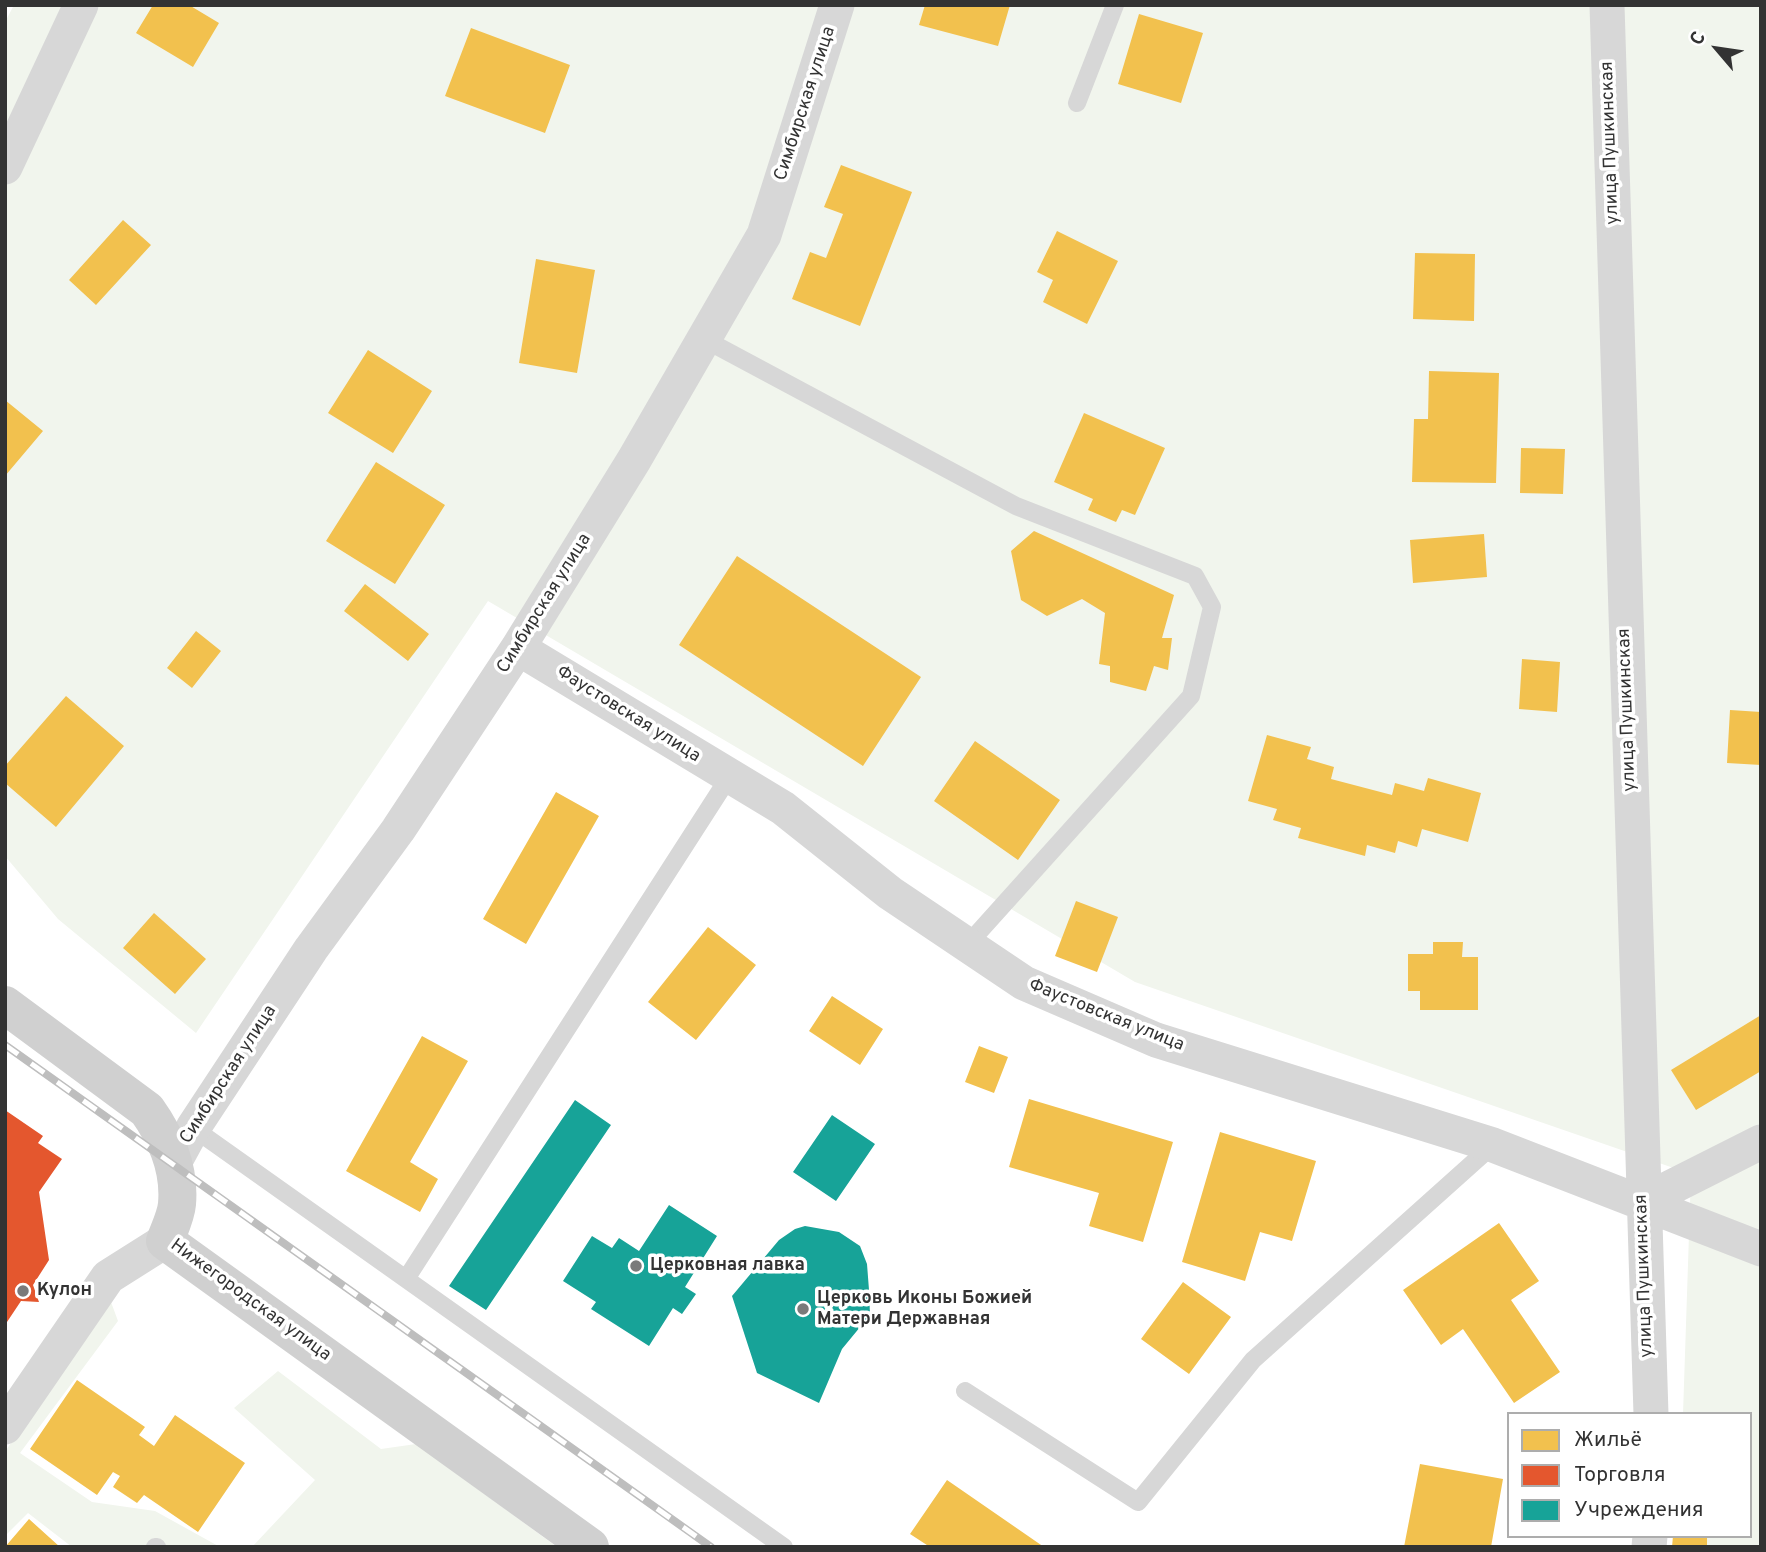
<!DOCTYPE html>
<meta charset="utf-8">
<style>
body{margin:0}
#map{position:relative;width:1766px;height:1552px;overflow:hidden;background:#fff;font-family:Overpass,sans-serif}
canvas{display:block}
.frame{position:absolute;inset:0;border:7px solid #333;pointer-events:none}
.legend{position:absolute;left:1507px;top:1412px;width:245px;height:126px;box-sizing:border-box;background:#fff;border:2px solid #adadad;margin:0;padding:9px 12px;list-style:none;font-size:21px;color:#333}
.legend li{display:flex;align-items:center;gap:14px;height:35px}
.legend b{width:35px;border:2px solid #adadad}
.north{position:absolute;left:1682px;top:14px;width:70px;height:70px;-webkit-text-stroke:5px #fff;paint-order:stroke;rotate:299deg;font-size:19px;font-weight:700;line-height:28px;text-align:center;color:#333}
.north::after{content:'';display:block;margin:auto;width:24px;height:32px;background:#333;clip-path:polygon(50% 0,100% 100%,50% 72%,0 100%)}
</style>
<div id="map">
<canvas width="1766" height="1552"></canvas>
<div class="frame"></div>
<ul class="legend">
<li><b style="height:19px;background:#f2c14e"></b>Жильё</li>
<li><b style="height:19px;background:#e4572e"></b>Торговля</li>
<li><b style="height:19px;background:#17a398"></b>Учреждения</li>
</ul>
<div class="north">С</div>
</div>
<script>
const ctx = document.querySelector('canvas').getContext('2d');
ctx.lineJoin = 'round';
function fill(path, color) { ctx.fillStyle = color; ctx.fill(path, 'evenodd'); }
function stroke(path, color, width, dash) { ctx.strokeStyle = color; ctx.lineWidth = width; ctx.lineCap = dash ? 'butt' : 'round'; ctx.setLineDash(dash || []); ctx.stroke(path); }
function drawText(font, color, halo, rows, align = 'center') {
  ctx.font = font + ' Overpass,sans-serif'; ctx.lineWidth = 7; ctx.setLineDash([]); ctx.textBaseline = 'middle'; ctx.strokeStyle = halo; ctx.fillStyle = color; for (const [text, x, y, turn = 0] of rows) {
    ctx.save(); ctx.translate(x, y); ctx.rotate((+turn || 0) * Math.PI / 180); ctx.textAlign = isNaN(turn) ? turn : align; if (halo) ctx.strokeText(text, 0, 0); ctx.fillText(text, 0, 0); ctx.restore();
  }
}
fill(new Path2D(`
 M14 5H1761V1547H1678L1679 1536H1750V1414H1683L1691 1174 1135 982 488 601 196 1033 58 919 5 856V22Z
 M108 1294 118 1321 20 1453 92 1502 155 1511 220 1547H72L28 1513 5 1536V1452Z
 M278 1371 381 1449 416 1444 557 1547H252L315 1480 234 1408Z`), '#f1f5ed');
fill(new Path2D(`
 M153 5H189L219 23 193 67 136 33Z
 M925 5H1010L998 46 919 25Z
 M1139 14 1203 33 1181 103 1118 84Z
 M471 28 570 65 545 133 445 96Z
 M841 165 912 192 860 326 792 299 810 252 826 258 843 214 824 207Z
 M123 220 151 245 96 305 69 280Z
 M1057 231 1118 261 1087 324 1043 302 1053 280 1037 272Z
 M1415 253 1475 254 1474 321 1413 319Z
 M536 259 595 270 577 373 519 363Z
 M368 350 432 391 393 453 328 413Z
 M1429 371 1499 373 1496 483 1412 482 1414 419H1428Z
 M5 400 43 431 5 476Z
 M1084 413 1165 448 1135 515 1122 510 1116 522 1088 510 1093 499 1054 482Z
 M1521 448 1565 449 1563 494 1520 493Z
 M376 462 445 505 395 584 326 541Z
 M1034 531 1174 595 1162 638H1172L1168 670 1154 666 1146 691 1110 682V666L1099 664 1105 613 1082 599 1047 616 1021 600 1011 551Z
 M1484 534 1487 577 1413 583 1410 540Z
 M737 556 921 677 863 766 679 645Z
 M365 584 429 634 408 661 344 611Z
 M196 631 221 651 192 688 167 668Z
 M1522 659 1560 662 1557 712 1519 709Z
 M66 696 124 746 56 827 5 783V766Z
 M1730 710 1761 712V765L1727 763Z
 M1267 735 1311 747 1307 759 1334 767 1331 779 1392 795 1395 783 1424 791 1428 778 1481 793 1468 842 1422 829 1417 847 1398 841 1395 853 1367 845 1365 856 1298 838 1301 828 1273 820 1277 809 1248 801Z
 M975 741 1060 800 1018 860 934 801Z
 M556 792 599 816 526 944 483 919Z
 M1076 901 1118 917 1097 972 1055 956Z
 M154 913 206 959 175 994 123 948Z
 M708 927 756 965 696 1040 648 1002Z
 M1433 942H1463L1462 957H1478V1010H1420V991H1408V954H1433Z
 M832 996 883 1029 860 1065 809 1031Z
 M1761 1015V1071L1696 1110 1671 1070Z
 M422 1036 468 1061 410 1162 438 1179 420 1212 346 1171Z
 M979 1046 1008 1057 994 1093 965 1082Z
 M1029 1099 1173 1142 1143 1242 1089 1226 1099 1193 1009 1167Z
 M1220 1132 1316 1161 1292 1241 1260 1232 1245 1281 1182 1262Z
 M1499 1223 1539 1281 1511 1300 1560 1372 1514 1403 1463 1329 1441 1345 1403 1290Z
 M1183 1282 1231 1317 1189 1374 1141 1339Z
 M77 1380 145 1427 139 1435 154 1446 175 1415 245 1463 198 1532 144 1495 137 1503 113 1487 120 1476 113 1472 97 1495 30 1449Z
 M1420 1464 1503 1479 1491 1547H1404Z
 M947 1480 1044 1547H930L910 1534Z
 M29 1519 60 1547H5Z
 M1673 1536H1707V1547H1672Z`), '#f2c14e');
fill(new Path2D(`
 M5 1110 43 1136 38 1143 62 1159 39 1192 49 1260 33 1285 39 1302 21 1301 5 1325Z`), '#e4572e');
fill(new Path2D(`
 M575 1100 611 1125 486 1310 449 1286Z
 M832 1115 875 1144 836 1201 793 1172Z
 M669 1205 717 1236 685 1287 696 1294 682 1314 673 1308 649 1346 591 1309 596 1302 563 1281 592 1236 612 1248 619 1238 639 1251Z
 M805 1226 839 1232 860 1246 867 1264 869 1290 870 1315 842 1349 819 1403 757 1373 732 1296 779 1240 795 1229Z`), '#17a398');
stroke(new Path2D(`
 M1077 103 1115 5
 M719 347 1016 506 1195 576 1212 607 1191 696 968 944
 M193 1128 784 1547
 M406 1279 729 777
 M965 1391 1138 1502 1253 1360 1493 1145
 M155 1547H157`), '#d7d7d7', 18);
stroke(new Path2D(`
 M1607 5 1651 1414
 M5 167 81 5
 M518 648 783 808 890 893 1024 983 1156 1040 1493 1145 1761 1249
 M174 1163 193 1128 311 949 398 830 518 648 634 460 764 235 837 5
 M1642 1202 1761 1142
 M5 1427 108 1277 165 1241
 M1649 1547 1650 1536`), '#d7d7d7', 35);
stroke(new Path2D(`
 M5 1005 147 1110C167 1138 180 1169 177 1204 176 1216 169 1230 165 1241L590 1547`), '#d0d0d0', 38);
const rail = new Path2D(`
 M5 1045 711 1547`);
stroke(rail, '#bebebe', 8);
stroke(rail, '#fff', 5, [16]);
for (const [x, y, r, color] of [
 [636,1266,7,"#7a7a7a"],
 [23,1291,7,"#7a7a7a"],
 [803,1309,7,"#7a7a7a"]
]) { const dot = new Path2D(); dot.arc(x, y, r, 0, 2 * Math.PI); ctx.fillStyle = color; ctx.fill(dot); stroke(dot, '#fff', 2.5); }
drawText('18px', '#333', '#fff', [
 ["Симбирская улица",806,104,-72],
 ["улица Пушкинская",1611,143,-92],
 ["Симбирская улица",545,604,-58],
 ["улица Пушкинская",1628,710,-92],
 ["Фаустовская улица",628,715,32],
 ["Фаустовская улица",1106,1016,22],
 ["Симбирская улица",229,1075,-57],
 ["улица Пушкинская",1645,1276,-92],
 ["Нижегородская улица",250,1301,36]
]);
drawText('bold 18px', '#333', '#fff', [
 ["Церковная лавка",650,1266],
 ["Кулон",37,1291],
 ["Церковь Иконы Божией",817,1299],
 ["Матери Державная",817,1320]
], 'left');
</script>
